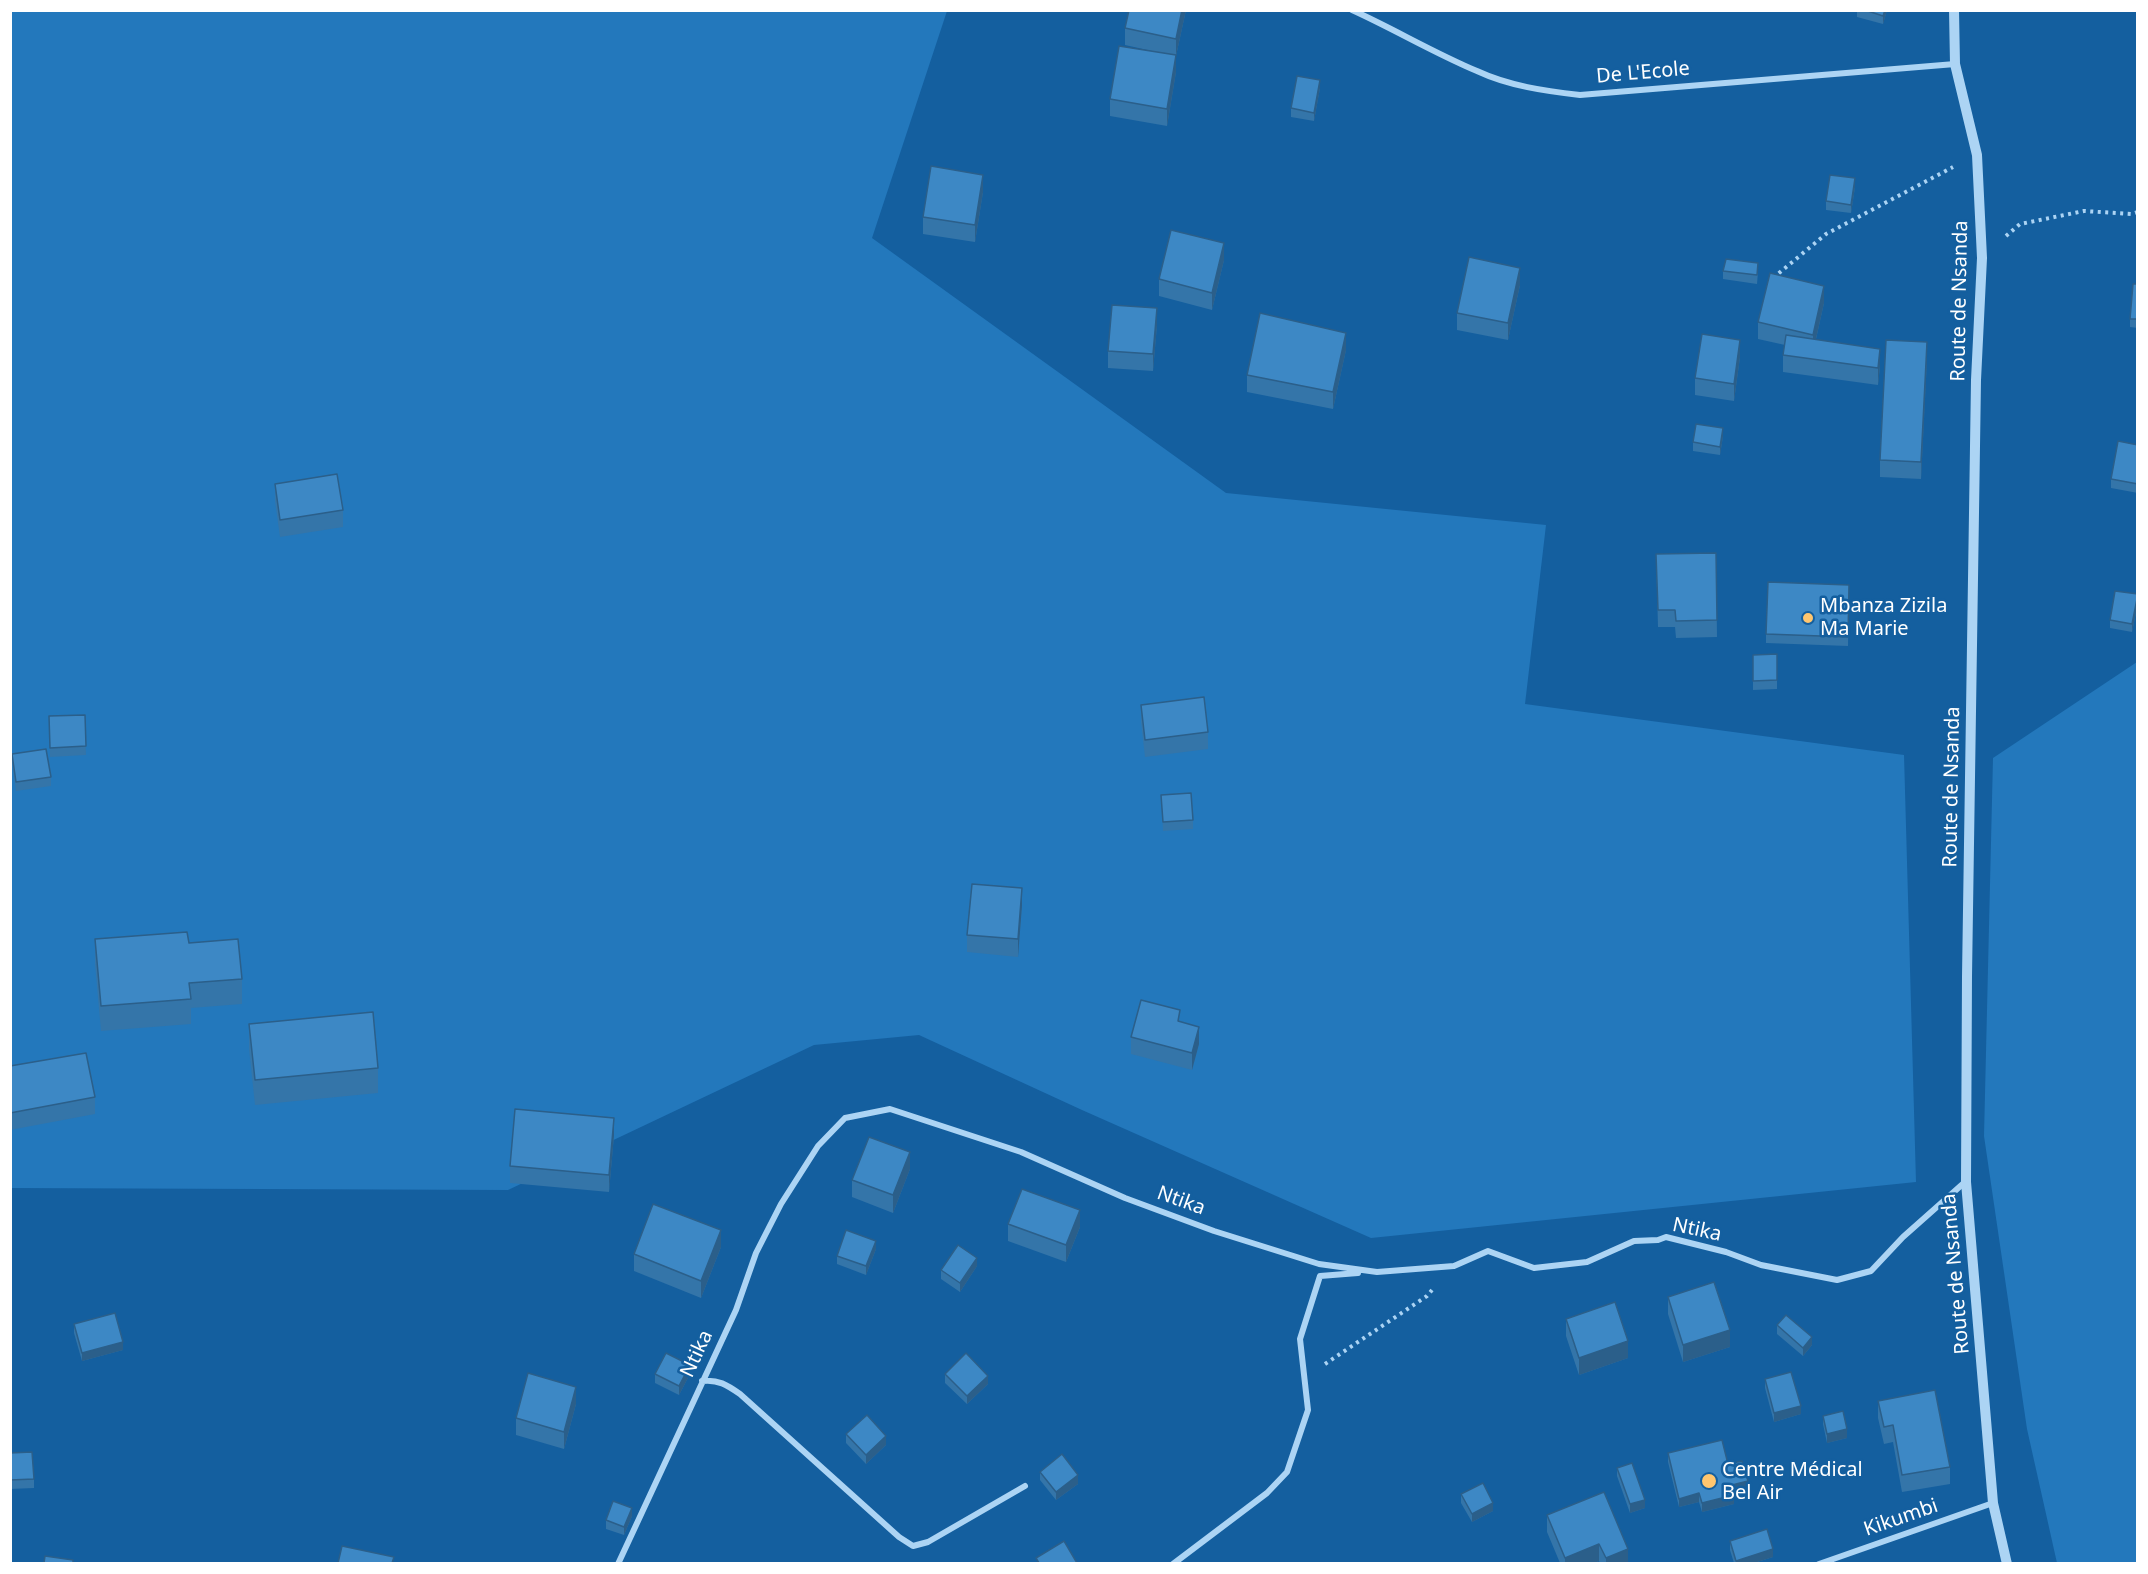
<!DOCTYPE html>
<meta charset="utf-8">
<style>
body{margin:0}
#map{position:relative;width:2148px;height:1574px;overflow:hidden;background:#145f9f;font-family:"Noto Sans",sans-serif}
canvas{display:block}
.frame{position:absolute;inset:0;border:12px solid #fff;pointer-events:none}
</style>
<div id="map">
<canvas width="2148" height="1574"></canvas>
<div class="frame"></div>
</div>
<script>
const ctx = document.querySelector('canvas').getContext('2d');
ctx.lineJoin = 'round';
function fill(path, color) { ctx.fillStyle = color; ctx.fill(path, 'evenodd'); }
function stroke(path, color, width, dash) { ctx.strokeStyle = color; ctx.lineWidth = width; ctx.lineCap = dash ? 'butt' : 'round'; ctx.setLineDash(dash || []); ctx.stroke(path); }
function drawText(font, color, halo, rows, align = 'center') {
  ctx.font = font + ' "Noto Sans",sans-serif'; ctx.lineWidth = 5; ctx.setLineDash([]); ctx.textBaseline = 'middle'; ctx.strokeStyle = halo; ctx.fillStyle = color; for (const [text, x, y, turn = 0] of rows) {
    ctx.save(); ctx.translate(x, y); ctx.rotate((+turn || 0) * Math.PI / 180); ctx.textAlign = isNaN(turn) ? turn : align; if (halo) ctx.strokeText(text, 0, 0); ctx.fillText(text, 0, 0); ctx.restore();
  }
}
fill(new Path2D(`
 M11 11H947L872 238 1226 493 1546 525 1525 704 1904 755 1916 1182 1371 1238 1082 1110 919 1035 814 1045 508 1190 11 1188Z
 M2137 662V1563H2057L2027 1429 1984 1136 1993 758Z`), '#2378bc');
stroke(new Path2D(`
 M2006 236 2020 224 2084 211 2131 214 2138 212
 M1773 278 1826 234 1953 167
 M1325 1364 1427 1296 1432 1290`), '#acd4f4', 4, [3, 4.5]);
stroke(new Path2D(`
 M1352 10C1394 29 1434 53 1477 71 1509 86 1545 91 1580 95L1955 64
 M702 1381C718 1379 727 1385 740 1394L899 1537 913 1546 928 1542 1025 1486
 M618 1564 736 1310 756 1253 781 1204 818 1146 845 1118 890 1109 1021 1152 1125 1198 1214 1231 1319 1264 1377 1272 1454 1266 1488 1251 1534 1268 1587 1262 1634 1241 1658 1240 1666 1237 1726 1252 1761 1265 1837 1280 1871 1271 1903 1237 1965 1182
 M1173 1564 1267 1493 1287 1472 1308 1410 1300 1339 1320 1276 1358 1273
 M1819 1564 1993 1503`), '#acd4f4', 6);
stroke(new Path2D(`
 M1954 10 1955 64 1977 155 1982 258 1976 380 1967 976 1966 1182 1993 1503 2007 1564`), '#acd4f4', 10);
fill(new Path2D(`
 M1129 10H1186L1176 56V72L1167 126 1110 116V99L1152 51 1125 45V28Z
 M1857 10H1887L1883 24 1857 17Z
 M1320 88 1314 121 1291 117V108Z
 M1855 187 1851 213 1826 210V201Z
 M983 192 975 242 923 234V217Z
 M1224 260 1212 310 1159 296V279Z
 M1723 271 1758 272 1757 284 1723 279Z
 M2138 284V328L2130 327V319Z
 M1520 285 1508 340 1457 330V313Z
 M1824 303 1816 339 1880 366 1878 385 1783 372V355L1785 345 1758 339V322Z
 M1157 325 1153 371 1108 368V351Z
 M1346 350 1333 409 1247 392V375Z
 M1740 357 1734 401 1695 395V378Z
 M1927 359 1921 479 1880 477V460Z
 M1723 436 1720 455 1693 451V442Z
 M2138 445V493L2111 488V479Z
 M275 484 343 510V527L280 537 275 501Z
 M1716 553 1717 637 1676 638 1675 627H1658L1656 554Z
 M1849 585 1848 646 1766 643V634Z
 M2138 594V603L2132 632 2110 628V620Z
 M1777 654V689L1753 690V655Z
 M1141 705 1208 732V749L1145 757 1141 722Z
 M85 715 86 755 50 757 49 716Z
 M12 754 51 777V786L16 791 12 763Z
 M1161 795 1193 820V829L1163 831Z
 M1022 905 1018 957 967 952V935Z
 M95 939 189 943 242 979V1004L191 1008V1024L101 1031 95 964Z
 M1180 1022 1199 1044 1192 1070 1131 1054V1037Z
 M249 1024 378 1068V1093L255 1105 249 1049Z
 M10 1066 95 1097V1114L10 1130Z
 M614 1135 609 1192 510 1183V1166Z
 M910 1169 893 1213 852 1197V1180Z
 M1008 1224 1080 1227 1066 1262 1008 1241Z
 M721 1247 701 1298 634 1271V1254Z
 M876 1249 866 1275 837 1264V1256Z
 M977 1266 960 1292 941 1279V1270Z
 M1668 1297 1730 1347 1683 1362 1668 1314Z
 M1566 1319 1628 1358 1579 1375 1566 1336Z
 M74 1324 123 1350 82 1361 74 1333Z
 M1777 1325 1812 1345 1803 1356 1777 1334Z
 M655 1374H690L679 1395 655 1383Z
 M945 1374 988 1384 967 1404 945 1383Z
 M1765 1379 1801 1414 1774 1422 1765 1388Z
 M1878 1401 1950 1467V1484L1902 1492 1893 1442 1884 1444 1878 1418Z
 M576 1404 564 1449 516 1435V1418Z
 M1823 1416 1847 1438 1827 1443 1823 1424Z
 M846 1434 886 1445 866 1464 846 1443Z
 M10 1453 34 1479V1488L10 1489Z
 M1668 1453 1728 1464 1748 1490 1734 1493V1504L1702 1512 1699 1502 1679 1507 1668 1462Z
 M1617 1468 1645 1508 1630 1513 1617 1476Z
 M1040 1472 1078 1484 1056 1500 1040 1480Z
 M1604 1492 1628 1563H1600L1599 1561 1594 1563H1560L1547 1532V1515Z
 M1461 1494 1493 1511 1472 1522 1461 1503Z
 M632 1516 624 1535 606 1529V1520Z
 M1730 1541 1773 1557 1754 1563H1734L1730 1550Z`), '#3475a9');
fill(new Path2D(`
 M1182 10H1186L1176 56V39Z
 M1885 10H1887L1883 24V16Z
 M1176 55V72L1167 126V109Z
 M1320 80V88L1314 121V113Z
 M983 175V192L975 242V225Z
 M1855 178V187L1851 213V205Z
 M1224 243V260L1212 310V293Z
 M1520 268V285L1508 340V323Z
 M1824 286V303L1813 352V335Z
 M1157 308V325L1153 371V354Z
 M1346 333V350L1333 409V392Z
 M1740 340V357L1734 401V384Z
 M1927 342V359L1921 479V462Z
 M1880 349V366L1878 385V368Z
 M1723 428V436L1720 455V447Z
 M2138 595V603L2132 632V624Z
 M1022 888V905L1018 957V939Z
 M1199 1027V1044L1192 1070V1053Z
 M614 1118V1135L609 1192V1175Z
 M910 1152V1169L893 1213V1195Z
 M1080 1210V1227L1066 1262V1245Z
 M721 1230V1247L701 1298V1281Z
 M876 1241V1249L866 1275V1266Z
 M977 1258V1266L960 1292V1283Z
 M1730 1330V1347L1683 1362V1345Z
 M1812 1337V1345L1803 1356V1348Z
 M1628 1341V1358L1579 1375V1358Z
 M123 1342V1350L82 1361V1353Z
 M690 1365V1374L679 1395V1386Z
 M988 1376V1384L967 1404V1396Z
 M576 1387V1404L564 1449V1432Z
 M1801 1406V1414L1774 1422V1413Z
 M1847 1429V1438L1827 1443V1434Z
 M886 1436V1445L866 1464V1455Z
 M1078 1475V1484L1056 1500V1492Z
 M1748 1481V1490L1732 1494V1485Z
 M1699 1493V1502L1679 1507V1499Z
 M1734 1495V1504L1702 1512V1503Z
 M1645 1500V1508L1630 1513V1504Z
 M1493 1503V1511L1472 1522V1514Z
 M632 1508V1516L624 1535V1527Z
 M1599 1544V1561L1594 1563H1565V1558Z
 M1628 1549V1563H1606V1558Z
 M1773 1549V1557L1754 1563H1736V1561Z`), '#2b5f8a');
const building = new Path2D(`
 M1129 10H1182L1176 39 1125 28Z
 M1865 10H1885L1883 16Z
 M1119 46 1176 55 1167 109 1110 99Z
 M1297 76 1320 80 1314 113 1291 108Z
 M931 166 983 175 975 225 923 217Z
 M1830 175 1855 178 1851 205 1826 201Z
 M1171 230 1224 243 1212 293 1159 279Z
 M1469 257 1520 268 1508 323 1457 313Z
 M1726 259 1758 263 1757 275 1723 271Z
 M1770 273 1824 286 1813 335 1758 322Z
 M2133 284H2138V319H2130Z
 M1112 305 1157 308 1153 354 1108 351Z
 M1260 313 1346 333 1333 392 1247 375Z
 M1702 334 1740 340 1734 384 1695 378Z
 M1786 335 1880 349 1878 368 1783 355Z
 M1886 340 1927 342 1921 462 1880 460Z
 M1696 424 1723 428 1720 447 1693 442Z
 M2118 441 2138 445V484L2111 479Z
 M337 474 343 510 280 520 275 484Z
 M1716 553 1717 620 1676 621 1675 610H1658L1656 554Z
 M1768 582 1849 585 1848 637 1766 634Z
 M2115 591 2138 594 2132 624 2110 620Z
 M1777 654V680L1753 681V655Z
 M1204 697 1208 732 1145 740 1141 705Z
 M85 715 86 746 50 748 49 716Z
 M46 749 51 777 16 782 12 754Z
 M1191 793 1193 820 1163 822 1161 795Z
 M972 884 1022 888 1018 939 967 935Z
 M187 932 189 943 238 939 242 979 189 983 191 999 101 1006 95 939Z
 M1141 1000 1180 1010 1178 1021 1199 1027 1192 1053 1131 1037Z
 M373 1012 378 1068 255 1080 249 1024Z
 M86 1053 95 1097 10 1113V1066Z
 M515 1109 614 1118 609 1175 510 1166Z
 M869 1137 910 1152 893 1195 852 1180Z
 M1022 1189 1080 1210 1066 1245 1008 1224Z
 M653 1204 721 1230 701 1281 634 1254Z
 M846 1230 876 1241 866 1266 837 1256Z
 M958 1245 977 1258 960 1283 941 1270Z
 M1714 1282 1730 1330 1683 1345 1668 1297Z
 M1615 1302 1628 1341 1579 1358 1566 1319Z
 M115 1313 123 1342 82 1353 74 1324Z
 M1786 1315 1812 1337 1803 1348 1777 1325Z
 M666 1353 690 1365 679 1386 655 1374Z
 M966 1353 988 1376 967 1396 945 1374Z
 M1791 1372 1801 1406 1774 1413 1765 1379Z
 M528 1373 576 1387 564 1432 516 1418Z
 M1935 1390 1950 1467 1902 1475 1893 1425 1884 1427 1878 1401Z
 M1843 1411 1847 1429 1827 1434 1823 1416Z
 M867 1415 886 1436 866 1455 846 1434Z
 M1722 1440 1728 1464 1742 1461 1748 1481 1732 1485 1734 1495 1702 1503 1699 1493 1679 1499 1668 1453Z
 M32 1452 34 1479 10 1480V1453Z
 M1062 1454 1078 1475 1056 1492 1040 1472Z
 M1632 1463 1645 1500 1630 1504 1617 1468Z
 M1483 1483 1493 1503 1472 1514 1461 1494Z
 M1604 1492 1628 1549 1606 1558 1599 1544 1565 1558 1547 1515Z
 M613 1501 632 1508 624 1527 606 1520Z
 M1767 1529 1773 1549 1736 1561 1730 1541Z
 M1064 1541 1077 1563H1039L1036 1558Z
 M342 1546 394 1557 392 1563H338Z
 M45 1556 73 1560V1563H44Z`);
fill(building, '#3d88c5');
stroke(building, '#2b5f8a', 1.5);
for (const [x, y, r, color] of [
 [1808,618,6,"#ffc66f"],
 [1709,1481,8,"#ffc66f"]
]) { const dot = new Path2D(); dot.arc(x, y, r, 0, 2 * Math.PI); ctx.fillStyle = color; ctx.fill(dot); stroke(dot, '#145f9f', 2); }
drawText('20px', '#fff', '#145f9f', [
 ["De L'Ecole",1643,73,-5],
 ["Route de Nsanda",1960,301,-89],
 ["Route de Nsanda",1952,787,-89],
 ["Ntika",1181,1201,20],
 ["Ntika",1697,1230,12],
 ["Route de Nsanda",1956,1274,-95],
 ["Ntika",697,1354,-65],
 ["Kikumbi",1901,1518,-19]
]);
drawText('20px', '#fff', '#145f9f', [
 ["Mbanza Zizila",1820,606],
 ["Ma Marie",1820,629],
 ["Centre Médical",1722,1470],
 ["Bel Air",1722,1493]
], 'left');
</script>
